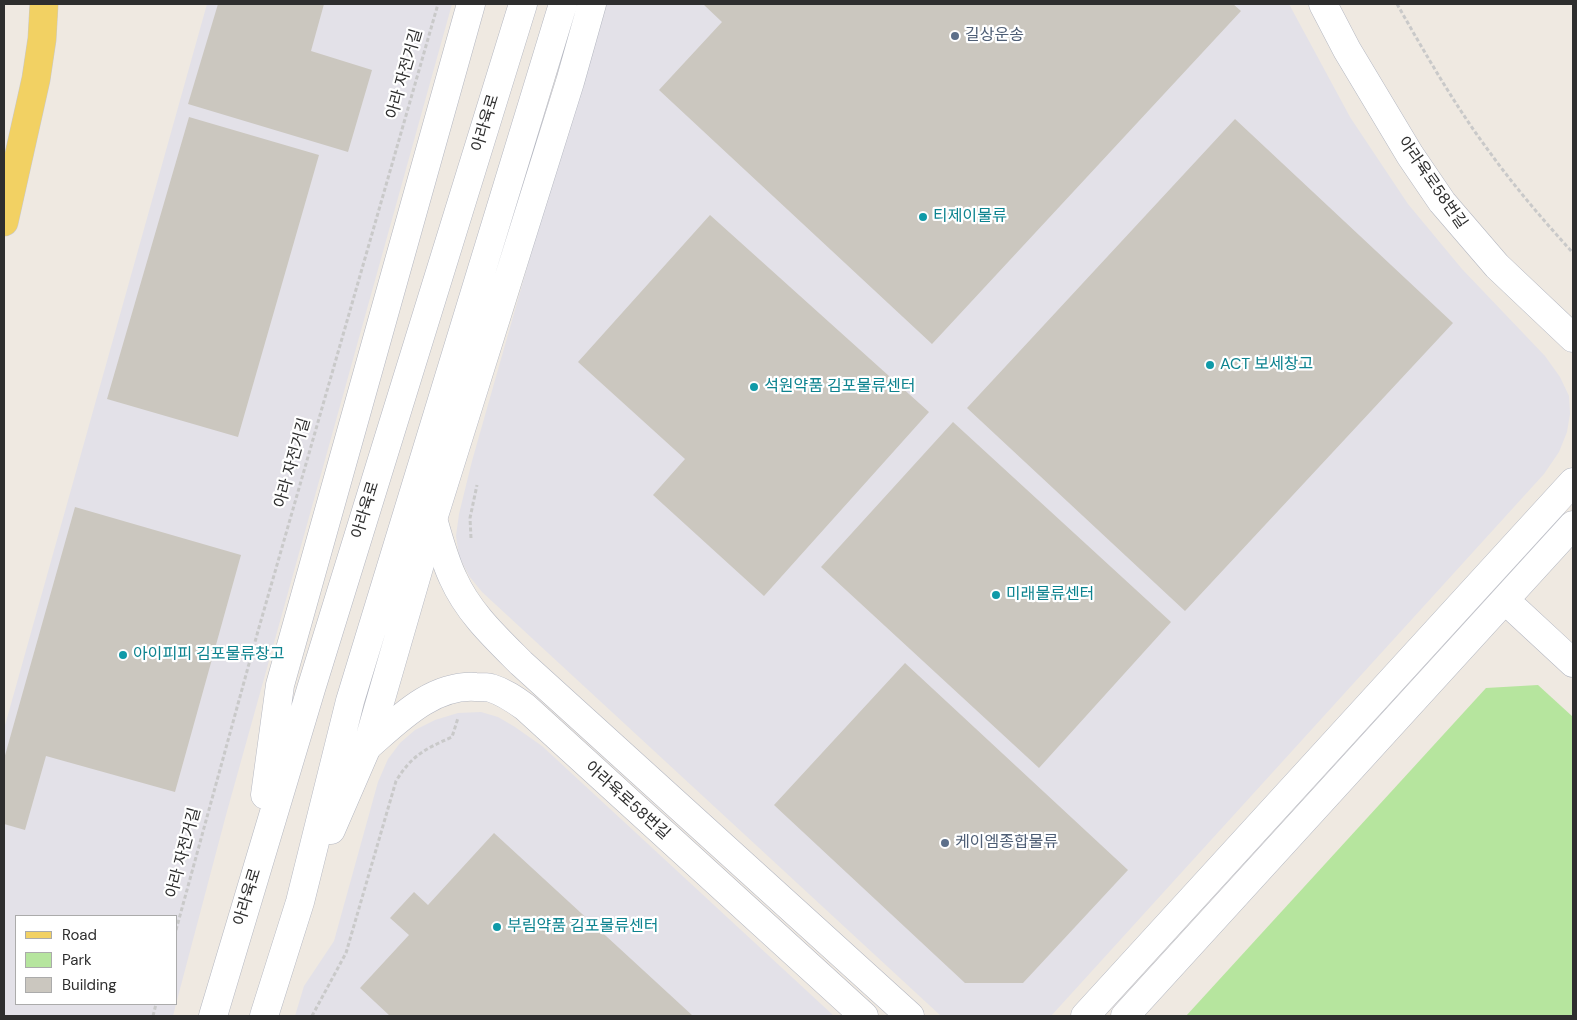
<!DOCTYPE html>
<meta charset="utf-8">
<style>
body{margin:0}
#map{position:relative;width:1577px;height:1020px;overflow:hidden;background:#efe9e1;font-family:"DM Sans",sans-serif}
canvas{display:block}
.frame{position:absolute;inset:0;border:5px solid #2e2e2e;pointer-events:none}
.legend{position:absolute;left:15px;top:915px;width:162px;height:90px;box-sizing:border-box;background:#fff;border:1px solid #ababab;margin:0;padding:6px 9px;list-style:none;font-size:15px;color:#2e2e2e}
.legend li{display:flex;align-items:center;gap:10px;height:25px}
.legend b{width:25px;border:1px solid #ababab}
</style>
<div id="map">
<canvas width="1577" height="1020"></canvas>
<div class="frame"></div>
<ul class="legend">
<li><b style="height:6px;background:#f2d163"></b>Road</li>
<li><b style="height:14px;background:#b6e59e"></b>Park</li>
<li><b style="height:14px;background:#cbc7bf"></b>Building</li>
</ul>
</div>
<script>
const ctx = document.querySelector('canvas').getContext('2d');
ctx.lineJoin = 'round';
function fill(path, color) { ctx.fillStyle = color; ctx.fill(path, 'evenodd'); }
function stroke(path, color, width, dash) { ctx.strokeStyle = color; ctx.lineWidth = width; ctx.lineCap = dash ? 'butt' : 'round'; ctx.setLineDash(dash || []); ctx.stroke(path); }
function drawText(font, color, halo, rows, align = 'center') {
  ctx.font = font + ' "DM Sans","Noto Sans KR",sans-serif'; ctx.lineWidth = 4.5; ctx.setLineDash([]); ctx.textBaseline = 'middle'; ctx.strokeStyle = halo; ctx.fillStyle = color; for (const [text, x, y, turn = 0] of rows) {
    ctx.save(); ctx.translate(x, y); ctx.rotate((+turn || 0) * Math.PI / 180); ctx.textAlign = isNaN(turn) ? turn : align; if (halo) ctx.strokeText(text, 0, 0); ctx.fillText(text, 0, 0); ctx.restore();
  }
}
fill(new Path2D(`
 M207 4H452L226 815 176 1004V916H16V1004H176L173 1016H4V729Z
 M602 4H1289L1350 117 1408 204 1462 269 1545 356 1560 377 1569 396 1570 414 1567 432 1559 452 1544 474 1051 1016H941L482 592 469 576 459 556 456 536 459 514 472 461Z
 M481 712 498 717 515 727 542 746 834 1016H295L304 986 334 941 378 782 388 759 400 743 415 730 435 720 458 713Z`), '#e3e1e8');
fill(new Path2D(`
 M1538 685 1573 717V1016H1186L1486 688Z`), '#b6e59e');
fill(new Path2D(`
 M218 4H324L311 51 372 70 348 152 188 104Z
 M703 4H1233L1241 11 932 344 659 90 722 22Z
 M189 117 319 155 238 437 107 399Z
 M1235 119 1453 323 1185 611 967 408Z
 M710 215 929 412 764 596 653 495 685 459 578 362Z
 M953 422 1171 622 1039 768 821 567Z
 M75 507 241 555 175 792 46 756 25 830 4 824V759Z
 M905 663 1128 870 1023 983H965L774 805Z
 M494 833 693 1016H390L360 988 409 935 390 918 414 892 428 905Z`), '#cbc7bf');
const minor = new Path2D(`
 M433 519C439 539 444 559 453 578 468 612 495 637 521 663L910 1016
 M1505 600 1573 663
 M367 747C398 720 432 684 476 687 481 687 487 687 491 688 504 692 514 699 525 707L864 1016
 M1085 1016 1573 482
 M1125 1016 1573 525`);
const tertiary = new Path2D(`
 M1323 4 1347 50 1410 155 1442 202 1497 266 1573 338
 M265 795 280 685 471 4
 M331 830 367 747 433 519 570 82 592 4
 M213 1016 311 689 523 4
 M264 1016 300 902 350 701 563 4`);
const primary = new Path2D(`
 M4 222 36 79 42 39 44 4`);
stroke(minor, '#b4b7c1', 29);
stroke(tertiary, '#b4b7c1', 29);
stroke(primary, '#c9c9c9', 29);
stroke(new Path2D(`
 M1397 4C1425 53 1454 104 1488 150 1514 186 1543 220 1573 253
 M471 538 470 518 477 485
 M176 930 258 631 438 4
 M153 1016 156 1004
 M312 1016 346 953 396 781C412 755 425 749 452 737L458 718`), '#c9c9c9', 3, [4, 2.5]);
stroke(minor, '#fff', 28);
stroke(tertiary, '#fff', 28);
stroke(primary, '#f2d163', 28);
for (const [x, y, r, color] of [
 [955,36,5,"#5c6f8a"],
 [923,217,5,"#0f9aa8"],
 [1210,365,5,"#0f9aa8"],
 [754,387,5,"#0f9aa8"],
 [996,595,5,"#0f9aa8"],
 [123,655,5,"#0f9aa8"],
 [945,843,5,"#5c6f8a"],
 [497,927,5,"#0f9aa8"]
]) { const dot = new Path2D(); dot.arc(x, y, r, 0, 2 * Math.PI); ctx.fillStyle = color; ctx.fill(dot); stroke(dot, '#fff', 2); }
drawText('16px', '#4e5e75', '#fff', [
 ["길상운송",965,36],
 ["케이엠종합물류",955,843]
], 'left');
drawText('16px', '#2e2e2e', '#fff', [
 ["아라 자전거길",405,74,-74],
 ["아라육로",486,123,-73],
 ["아라육로58번길",1432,183,55],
 ["아라 자전거길",293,463,-74],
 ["아라육로",366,510,-73],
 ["아라육로58번길",627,801,42],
 ["아라 자전거길",184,853,-75],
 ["아라육로",248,897,-73]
]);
drawText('16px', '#0d838f', '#fff', [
 ["티제이물류",933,217],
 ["ACT 보세창고",1220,365],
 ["석원약품 김포물류센터",764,387],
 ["미래물류센터",1006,595],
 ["아이피피 김포물류창고",133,655],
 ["부림약품 김포물류센터",507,927]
], 'left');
</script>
